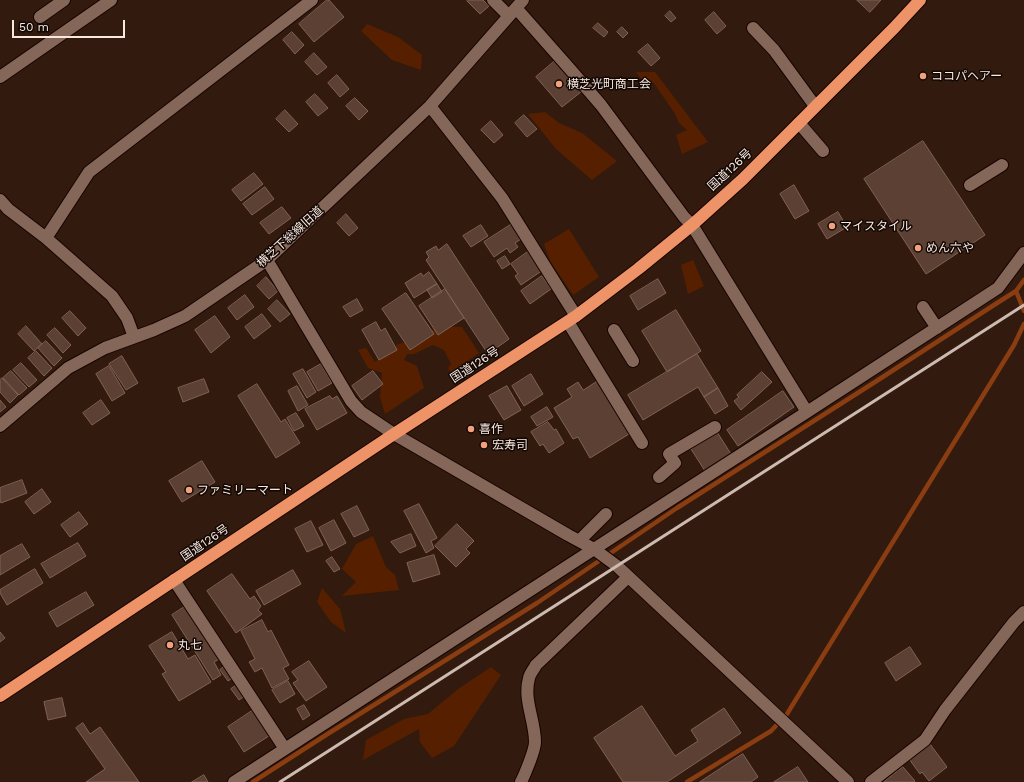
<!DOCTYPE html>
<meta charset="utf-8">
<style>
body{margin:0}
#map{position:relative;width:1024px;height:782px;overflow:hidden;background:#321a0e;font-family:"Work Sans",sans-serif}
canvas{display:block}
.scale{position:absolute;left:12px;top:20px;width:113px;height:18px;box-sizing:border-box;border:2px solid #f9e8e0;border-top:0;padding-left:5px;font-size:12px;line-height:14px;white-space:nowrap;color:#f9e8e0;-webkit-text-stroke:3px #120804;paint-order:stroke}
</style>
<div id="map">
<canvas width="1024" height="782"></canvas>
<div class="scale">50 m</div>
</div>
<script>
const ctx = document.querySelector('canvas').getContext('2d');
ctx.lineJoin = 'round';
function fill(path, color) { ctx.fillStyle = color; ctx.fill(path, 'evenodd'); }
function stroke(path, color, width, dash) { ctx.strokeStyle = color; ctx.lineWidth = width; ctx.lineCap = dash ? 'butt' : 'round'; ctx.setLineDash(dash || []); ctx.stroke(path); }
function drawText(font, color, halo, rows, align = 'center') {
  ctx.font = font + ' "Work Sans","Noto Sans JP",sans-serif'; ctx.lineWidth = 3; ctx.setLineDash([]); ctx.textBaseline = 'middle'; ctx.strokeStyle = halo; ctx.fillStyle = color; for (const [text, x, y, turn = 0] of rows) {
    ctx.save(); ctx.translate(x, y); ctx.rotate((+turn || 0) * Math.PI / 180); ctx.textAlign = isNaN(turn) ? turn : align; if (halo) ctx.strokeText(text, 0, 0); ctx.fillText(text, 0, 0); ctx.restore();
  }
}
fill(new Path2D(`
 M367 24 398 37 422 55 421 70 392 60 361 31Z
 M636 72H655L708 142 682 154 676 135 687 130 679 123 675 114 654 83 645 84Z
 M545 112 559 123 582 133 617 161 592 180 556 149 528 114Z
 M569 229 599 277 573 295 550 261 544 244Z
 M693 260 704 286 688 294 681 265Z
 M439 326 462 327 479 353 451 373 448 368 451 364 444 350 433 345 414 354H407L404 360 417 366 424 388 385 414 380 397 382 373 368 368 358 350 366 348 375 362 398 344 412 341Z
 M373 536 386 567 395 575 399 590 342 596 356 582 342 569 356 544Z
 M322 588 340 609 346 633 331 622 317 602Z
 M491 667 501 675 454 746 432 758 420 742 419 729 363 760 366 740 404 719 428 714 458 689Z`), '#562000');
stroke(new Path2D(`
 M1016 291 1024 311
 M253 782 326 735 537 603 677 508 875 382 994 305 1016 291 1024 280
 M687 782 771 731 787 714 1014 345 1024 324`), '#8a3d11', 4.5);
const building = new Path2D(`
 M327 0H329L344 17 314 42 299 24Z
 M468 0H483L489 6 480 14 467 1Z
 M857 0H881L870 12Z
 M670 11 676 18 671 22 665 16Z
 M714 12 726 26 717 34 705 20Z
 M598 23 608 32 604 37 593 28Z
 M622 27 628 33 623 38 617 32Z
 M292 32 304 45 295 54 283 40Z
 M648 44 660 58 651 66 638 52Z
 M314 53 327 67 317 75 305 62Z
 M555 61 581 92 562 107 536 77Z
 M337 75 349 89 340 97 328 83Z
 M315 94 328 108 318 116 306 102Z
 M355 98 368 111 359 120 346 106Z
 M285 110 298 124 289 132 276 119Z
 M524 115 537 129 527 137 515 123Z
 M491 121 503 135 494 143 481 130Z
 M923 141 985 235 926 274 864 179Z
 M254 173 263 184 241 201 232 190Z
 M794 185 809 211 795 219 780 194Z
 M265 187 274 199 252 215 243 204Z
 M282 207 291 218 269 234 260 223Z
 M838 212 847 227 827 239 818 224Z
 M346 214 358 228 349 236 337 223Z
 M512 224 521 239 515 243 518 247 510 253 507 248 494 257 484 242Z
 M481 225 488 236 471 247 463 236Z
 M447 244 509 339 488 354 426 260 429 257 426 252 436 246 438 250Z
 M529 251 543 270 521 285 515 276 518 274 511 264Z
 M505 256 510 264 502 269 497 261Z
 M429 272 437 284 414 298 405 283 421 273 423 276Z
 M542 276 551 289 530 304 521 291Z
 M266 277 278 291 269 299 257 286Z
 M658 279 666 293 638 310 630 296Z
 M437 284 442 292 432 298 427 290Z
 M445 289 464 318 438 335 419 306Z
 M406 293 434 334 410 350 382 309Z
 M245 295 254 307 237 320 228 308Z
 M357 299 363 310 350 317 343 307Z
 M277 300 290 314 280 322 268 309Z
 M676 310 701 351 667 372 642 331Z
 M70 311 86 328 78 336 62 318Z
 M262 314 271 326 254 339 245 327Z
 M215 316 230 337 211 353 195 330Z
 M376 322 381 331 385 328 397 350 379 360 362 330Z
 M26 326 42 344 34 351 18 334Z
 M55 328 71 345 63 353 47 335Z
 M46 341 62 358 54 366 38 348Z
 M36 351 52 368 44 376 28 358Z
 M697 354 718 388 704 397 698 387 643 420 628 395Z
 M122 356 138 383 126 390 109 364Z
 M21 363 37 380 29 387 13 370Z
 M321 364 332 383 318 391 307 372Z
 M109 366 125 393 112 401 96 374Z
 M303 369 316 392 307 398 293 374Z
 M11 371 27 388 19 395 3 378Z
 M373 371 383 384 362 400 352 386Z
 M762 372 772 382 741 410 734 401 739 397 737 395Z
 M531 374 543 394 524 406 512 386Z
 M2 378 18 395 10 403 0 392V380Z
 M204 379 209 392 183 402 178 388Z
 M601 379 620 412 617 414 629 434 590 458 578 437 573 439 554 408 572 397 567 389 578 382 583 390Z
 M257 384 281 422 285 419 300 443 276 458 238 396Z
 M297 386 308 405 298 411 288 391Z
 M507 386 521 410 504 420 489 396Z
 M718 388 728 406 715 414 704 397Z
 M783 391 794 407 738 446 727 430Z
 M330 396 332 399 337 396 347 413 317 430 305 409Z
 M0 400 6 407 0 412Z
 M101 400 110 413 92 425 83 413Z
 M547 407 553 417 537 426 531 417Z
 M296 413 304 426 294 431 287 418Z
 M548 422 554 430 556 429 564 443 549 453 543 444 540 446 531 432Z
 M717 432 731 454 705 471 691 449Z
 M202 461 215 482 182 502 169 481Z
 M22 480 27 493 1 503 0 500V488Z
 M42 489 51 502 34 514 25 502Z
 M419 504 437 538 431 541 434 548 426 553 404 511Z
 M357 506 369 530 354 537 341 514Z
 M79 512 88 524 70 537 61 525Z
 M334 520 346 543 331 551 319 528Z
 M311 521 323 545 307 552 295 529Z
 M457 524 474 541 466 549 470 553 456 567 435 546Z
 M411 534 416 546 400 553 391 542Z
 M78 543 86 556 50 578 41 564Z
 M22 544 30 557 0 575V556Z
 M434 555 440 574 413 582 407 563Z
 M332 557 340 569 334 572 326 561Z
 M35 569 43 583 7 605 0 593V590Z
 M293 570 301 584 264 605 256 591Z
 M232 574 250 599 254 596 261 606 258 610 262 614 236 633 207 591Z
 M86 592 94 605 57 627 49 613Z
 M186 606 221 658 214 662 221 675 213 680 172 615Z
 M262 620 268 632 271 630 289 665 283 668 289 679 272 688 262 668 255 672 249 662 255 659 241 631Z
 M0 632 5 638 0 642Z
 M172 632 188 659 195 655 211 682 179 701 162 674 166 672 149 646Z
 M910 647 921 664 896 681 885 663Z
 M309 661 327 687 306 701 293 683 298 680 292 672Z
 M225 666 234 677 228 681 220 670Z
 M288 681 295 694 280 703 272 690Z
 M237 685 245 696 239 700 231 689Z
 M62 698 66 716 48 720 44 702Z
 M304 705 310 715 303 720 297 709Z
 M642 706 675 756 698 741 691 730 724 708 741 733 667 782H623L594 738Z
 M255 709 272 734 244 752 228 727Z
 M83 723 90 734 100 727 139 782H86L105 769 76 728Z
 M930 744 947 767 929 781 922 772 920 774 909 759Z
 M743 754 758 777 751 782H700Z
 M798 767 808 782H774Z
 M903 767 915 781 914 782H884Z
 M204 775 208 782H192Z`);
fill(building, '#5b4033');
stroke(building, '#7f6254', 1);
const minor = new Path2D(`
 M493 0 509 16
 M516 8 569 68 601 105 684 217 692 225 807 412
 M40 17 64 0
 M753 28 774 50 815 106
 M0 77 111 0
 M430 106 502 198 576 316
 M799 123 823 151
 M970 185 1002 165
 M0 200 8 209 46 238 112 296 127 318 134 337
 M46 238 89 172 312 0
 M267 260 351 401 361 412 394 434 568 535 594 549 617 566 848 782
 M923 307 937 328
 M568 322 642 443
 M614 330 633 361
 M0 426 68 368 105 348 154 330 185 316 267 260 430 106 523 0
 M659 477 675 463 669 454 715 427
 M579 541 606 514
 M174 580 285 749
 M234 782 594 549 807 412 998 288 1024 253
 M521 782C525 774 535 750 535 742 535 720 523 700 529 678 530 673 534 669 536 665L628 577
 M871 782 925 740 945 710 1014 622 1024 612`);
const highway = new Path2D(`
 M0 696 394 434 576 316 638 269 692 225 743 179 894 28 920 0`);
stroke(minor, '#180400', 14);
stroke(highway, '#180400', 14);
stroke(minor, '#846759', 12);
stroke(highway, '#ee9368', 12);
stroke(new Path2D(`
 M280 782 1024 305`), '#cdbbb2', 3);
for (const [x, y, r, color] of [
 [923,76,4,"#f1a17c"],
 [559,84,4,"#f1a17c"],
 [832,226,4,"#f1a17c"],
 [918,248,4,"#f1a17c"],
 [471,429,4,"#f1a17c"],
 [484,445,4,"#f1a17c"],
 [189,490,4,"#f1a17c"],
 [170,645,4,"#f1a17c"]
]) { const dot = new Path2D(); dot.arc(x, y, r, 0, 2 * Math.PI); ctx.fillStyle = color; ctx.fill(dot); stroke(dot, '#120804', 1.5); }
drawText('12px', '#f9e8e0', '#120804', [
 ["ココパヘアー",931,76],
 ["横芝光町商工会",567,84],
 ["マイスタイル",840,226],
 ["めん六や",926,248],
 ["喜作",479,429],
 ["宏寿司",492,445],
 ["ファミリーマート",197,490],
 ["丸七",178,645]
], 'left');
drawText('12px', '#f9e8e0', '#120804', [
 ["国道126号",730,170,-43],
 ["横芝下総線旧道",290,237,-42],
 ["国道126号",475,365,-33],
 ["国道126号",205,543,-34]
]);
</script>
